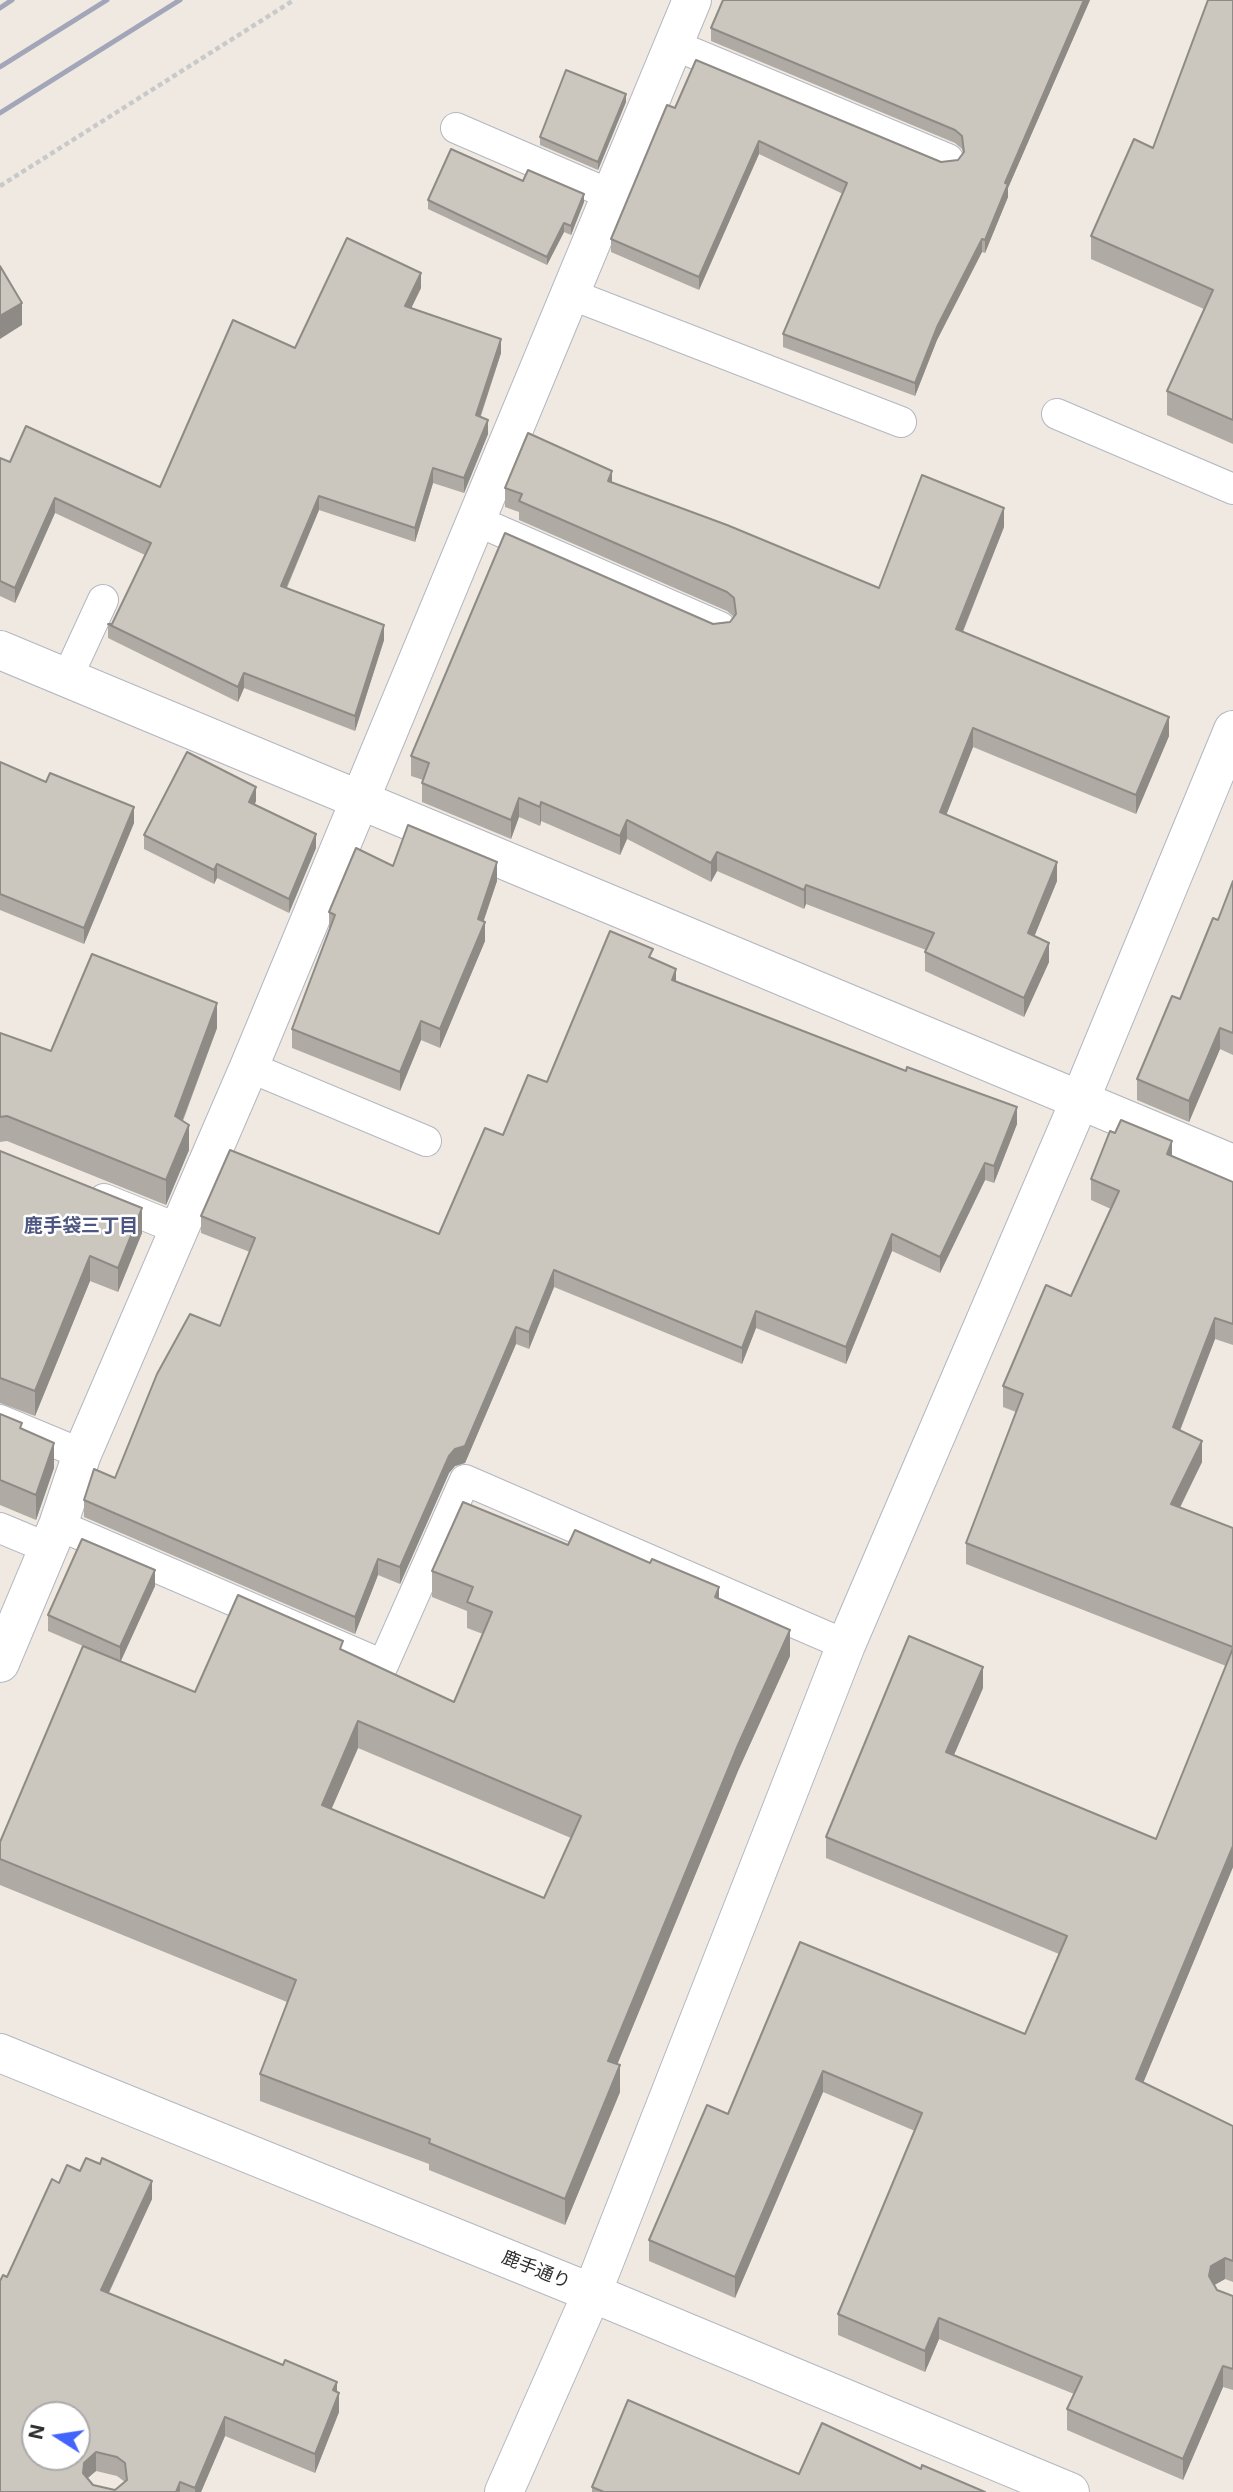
<!DOCTYPE html>
<meta charset="utf-8">
<style>
body{margin:0}
#map{position:relative;width:1233px;height:2492px;overflow:hidden;background:#efe9e1;font-family:Inter,sans-serif}
canvas{display:block}
.north{position:absolute;left:21px;top:2401px;width:70px;height:70px;box-sizing:border-box;background:#fff;border:2px solid #ababab;border-radius:50%;rotate:282deg;font-size:19px;font-weight:700;line-height:28px;text-align:center;color:#2e2e2e}
.north::after{content:'';display:block;margin:auto;width:24px;height:32px;background:#4264fb;clip-path:polygon(50% 0,100% 100%,50% 72%,0 100%)}
</style>
<div id="map">
<canvas width="1233" height="2492"></canvas>
<div class="north">N</div>
</div>
<script>
const ctx = document.querySelector('canvas').getContext('2d');
ctx.lineJoin = 'round';
function stroke(path, color, width, dash) { ctx.strokeStyle = color; ctx.lineWidth = width; ctx.lineCap = dash ? 'butt' : 'round'; ctx.setLineDash(dash || []); ctx.stroke(path); }
function fill(path, color) { ctx.fillStyle = color; ctx.fill(path, 'evenodd'); }
function drawText(font, color, halo, rows, align = 'center') {
  ctx.font = font + ' Inter,"Noto Sans JP",sans-serif'; ctx.lineWidth = 5; ctx.setLineDash([]); ctx.textBaseline = 'middle'; ctx.strokeStyle = halo; ctx.fillStyle = color; for (const [text, x, y, turn = 0] of rows) {
    ctx.save(); ctx.translate(x, y); ctx.rotate((+turn || 0) * Math.PI / 180); ctx.textAlign = isNaN(turn) ? turn : align; if (halo) ctx.strokeText(text, 0, 0); ctx.fillText(text, 0, 0); ctx.restore();
  }
}
const service = new Path2D(`
 M674 45 948 159
 M456 128 611 195
 M570 294 901 422
 M1057 414 1233 489
 M477 521 720 627
 M67 678 103 600
 M249 1067 426 1141
 M104 1199 181 1230
 M0 1420 82 1454
 M58 1525 383 1665 465 1480 846 1645
 M0 1528 48 1548`);
const minor = new Path2D(`
 M0 650 1233 1164
 M0 1663 58 1525 82 1454 249 1067 692 0`);
const tertiary = new Path2D(`
 M0 2053 592 2293 1070 2492
 M504 2492 592 2293 846 1645 1080 1100 1233 730`);
stroke(service, '#b4b7c1', 32);
stroke(minor, '#b4b7c1', 40);
stroke(tertiary, '#b4b7c1', 40);
stroke(new Path2D(`
 M0 186 294 0`), '#c9c9c9', 4.5, [5, 3.5]);
stroke(service, '#fff', 30);
stroke(minor, '#fff', 38);
stroke(tertiary, '#fff', 38);
stroke(new Path2D(`
 M0 8 12 0
 M0 67 107 0
 M0 113 180 0`), '#a3a6b8', 5);
fill(new Path2D(`
 M723 0H1090L1008 188V197L985 253 982 252 937 340 915 396 783 347V334L843 194 759 154 699 290 611 252V239L675 108 941 162 958 160 963 154 962 149 955 143 711 41V28Z
 M1233 0V444L1167 415V391L1204 309 1091 259V236L1153 148Z
 M626 102 598 170 540 145V137Z
 M523 181 584 202 571 235 564 232 547 265 428 209V200Z
 M421 288 411 308 501 353 481 416 488 434 464 493 433 483 415 542 319 510 287 588 384 640 355 731 244 688 238 702 108 638V624H112L145 555 55 513 15 603 0 596V458L10 462 160 487 295 348Z
 M612 483 879 588 1004 527 963 632 1169 736 1136 814 973 747 946 815 1057 881 1034 936 1049 962 1024 1017 925 971V952L926 950 806 904 804 909 717 871 711 882 627 839 620 855 541 821 540 826 519 817 511 839 422 802V783L423 780 411 776V756L713 624 730 622 734 617 727 611 519 520V512L505 507V488Z
 M0 762 134 823 84 944 0 910Z
 M256 801 255 804 316 848 289 913 217 878 214 884 144 849V835Z
 M393 866 497 881 483 921 485 941 440 1048 421 1040 400 1091 292 1048V1029L329 932V912Z
 M1233 881V1055L1220 1049 1189 1122 1137 1100V1079L1180 999 1218 920Z
 M653 959 676 982 1017 1124 994 1183 985 1180 940 1273 892 1251 846 1364 756 1328 742 1364 554 1287 529 1349 516 1344 465 1463 455 1466 449 1473 400 1584 378 1575 355 1634 84 1517V1500L115 1478 220 1326 250 1252 201 1233V1216L439 1234 503 1135 547 1082Z
 M217 1028 183 1121 189 1150 166 1205 7 1141 0 1142V1033L51 1051Z
 M0 1151 142 1233 118 1292 90 1281 35 1416 0 1403Z
 M1172 1157 1233 1182V1345L1215 1339 1180 1431 1202 1462 1180 1508 1233 1528V1867L1143 2083 1233 2126V2282L1225 2279 1214 2285 1217 2290 1233 2296V2390L1223 2387 1183 2480 1067 2430V2409L1074 2394 939 2339 925 2372 838 2335V2314L915 2131 823 2092 735 2298 649 2261V2240L728 2114 800 1942 1025 2034 1059 1954 826 1858V1837L983 1688 954 1755 1156 1839 1226 1666 966 1564V1543L1016 1412 1003 1407V1386L1071 1296 1111 1209 1091 1200V1179Z
 M0 1414 22 1429 54 1468 36 1520 0 1505Z
 M568 1545 719 1599 790 1656 738 1771 617 2064 620 2092 565 2225 429 2170V2164L260 2101V2074L287 2002 0 1885V1842L83 1646 48 1631V1615L155 1586 120 1662 195 1692 343 1651 454 1702 483 1634 467 1628V1611L432 1597V1571ZM358 1748 571 1838 544 1898 331 1809Z
 M80 2171 152 2199 109 2293 337 2392 339 2412 315 2473 225 2436 201 2492H0L7 2277 59 2183ZM96 2471 117 2476 125 2482 115 2490 93 2485 88 2478Z
 M921 2469 985 2492H592V2487L799 2474Z`), '#afaba4');
fill(new Path2D(`
 M1084 0H1090L1008 188V197L985 253V240L1005 183Z
 M626 94V102L598 170V162Z
 M759 141V154L699 290V277Z
 M584 194V202L571 235V226Z
 M564 223V232L547 265V257Z
 M982 239V252L937 340 915 396V383L937 327Z
 M421 273V288L405 321V306Z
 M22 303V325L0 339V316Z
 M501 339V353L476 429V415Z
 M488 420V434L464 493V478Z
 M433 468V483L415 542V528Z
 M612 471V490L608 481Z
 M319 496V510L281 600V586Z
 M55 498V513L15 603V588Z
 M1004 508V527L956 648V629Z
 M384 625V640L355 731V716Z
 M244 673V688L238 702V687Z
 M1169 717V736L1136 814V795Z
 M973 728V747L940 831V812Z
 M256 787V801L249 815V802Z
 M519 798V817L511 839V820Z
 M541 802V821L540 826V807Z
 M134 807V823L84 944V928Z
 M627 820V839L620 855V836Z
 M316 834V848L289 913V899Z
 M717 852V871L711 882V863Z
 M497 862V881L478 938V919Z
 M1057 862V881L1028 952V933Z
 M217 864V878L214 884V870Z
 M806 885V904L804 909V890Z
 M485 922V941L440 1048V1029Z
 M1049 943V962L1024 1017V998Z
 M676 969V985L672 980Z
 M217 1003V1028L175 1140V1116Z
 M421 1021V1040L400 1091V1072Z
 M1220 1028V1049L1189 1122V1101Z
 M1017 1107V1124L994 1183V1166Z
 M189 1125V1150L166 1205V1180Z
 M1172 1141V1162L1167 1154Z
 M985 1163V1180L940 1273V1257Z
 M142 1208V1233L118 1292V1268Z
 M892 1234V1251L846 1364V1347Z
 M90 1256V1281L35 1416V1391Z
 M554 1270V1287L529 1349V1332Z
 M756 1311V1328L742 1364V1348Z
 M1215 1318V1339L1173 1448V1427Z
 M516 1327V1344L465 1463 455 1466 449 1473 400 1584V1567L449 1456Z
 M1202 1441V1462L1171 1525V1504Z
 M54 1443V1468L36 1520V1495Z
 M378 1559V1575L355 1634V1617Z
 M155 1570V1586L120 1663V1647Z
 M719 1587V1613L715 1597Z
 M790 1630V1656L738 1771 608 2087V2061L738 1745Z
 M983 1667V1688L946 1773V1752Z
 M358 1721V1748L322 1831V1805Z
 M1233 1846V1867L1136 2100V2079Z
 M620 2065V2092L565 2225V2199Z
 M823 2071V2092L735 2298V2277Z
 M152 2181V2199L101 2309V2290Z
 M1225 2258V2279L1211 2287 1209 2276 1211 2266Z
 M939 2318V2339L925 2372V2351Z
 M1223 2366V2387L1183 2480V2459Z
 M337 2382V2399L339 2393V2412L315 2473V2454L333 2390Z
 M225 2417V2436L201 2492H195V2488Z
 M96 2452V2471L84 2481 83 2473 84 2463Z
 M180 2482V2492H176Z`), '#8e8b86');
const building = new Path2D(`
 M723 0H1084L1005 183 1008 184 985 240 982 239 937 327 915 383 783 334 847 183 759 141 699 277 611 239 667 105 675 108 696 60 941 162 958 160 964 152 962 136 955 130 711 28Z
 M1208 0H1233V420L1167 391 1213 290 1091 236 1134 139 1153 148Z
 M566 70 626 94 598 162 540 137Z
 M451 149 523 181 528 170 584 194 571 226 564 223 547 257 428 200Z
 M347 238 421 273 405 306 501 339 476 415 488 420 464 478 433 468 415 528 319 496 281 586 384 625 355 716 244 673 238 687 108 624H112L151 543 55 498 15 588 0 581V458L10 462 26 426 160 487 233 320 295 348Z
 M0 266 22 303 0 316Z
 M528 433 612 471 608 481 727 525 879 588 922 475 1004 508 956 629 1169 717 1136 795 973 728 940 812 1057 862 1028 933 1049 943 1024 998 925 952 934 933 806 885 804 890 717 852 711 863 627 820 620 836 541 802 540 807 519 798 511 820 422 783 429 763 411 756 505 533 713 624 730 622 736 614 734 598 727 592 519 501 522 494 505 488Z
 M187 752 256 787 249 802 316 834 289 899 217 864 214 870 144 835Z
 M0 762 46 782 50 773 134 807 84 928 0 894Z
 M408 825 497 862 478 919 485 922 440 1029 421 1021 400 1072 292 1029 335 915 329 912 356 848 393 866Z
 M1233 881V1033L1220 1028 1189 1101 1137 1079 1172 996 1180 999 1213 918 1218 920Z
 M610 931 653 949 649 957 676 969 672 980 906 1071 907 1067 1017 1107 994 1166 985 1163 940 1257 892 1234 846 1347 756 1311 742 1348 554 1270 529 1332 516 1327 465 1446 455 1449 449 1456 400 1567 378 1559 355 1617 84 1500 94 1469 115 1478 157 1374 190 1314 220 1326 255 1238 201 1216 230 1150 439 1234 485 1128 503 1135 528 1075 547 1082Z
 M92 954 217 1003 175 1116 189 1125 166 1180 7 1116 0 1117V1033L51 1051Z
 M1121 1120 1172 1141 1167 1154 1233 1182V1324L1215 1318 1173 1427 1202 1441 1171 1504 1233 1528V1647L966 1543 1023 1394 1003 1386 1046 1285 1071 1296 1119 1191 1091 1179 1110 1131 1115 1133Z
 M0 1151 142 1208 118 1268 90 1256 35 1391 0 1378Z
 M0 1414 22 1423 20 1428 54 1443 36 1495 0 1480Z
 M463 1502 568 1545 575 1530 650 1563 652 1559 719 1587 715 1597 790 1630 738 1745 608 2061 620 2065 565 2199 429 2143 430 2139 260 2074 296 1980 0 1859V1842L83 1646 195 1692 238 1595 343 1641 340 1649 454 1702 492 1612 467 1602 473 1587 432 1571ZM358 1721 581 1816 544 1898 322 1805Z
 M82 1539 155 1570 120 1647 48 1615Z
 M909 1636 983 1667 946 1752 1156 1839 1233 1648V1846L1136 2079 1233 2126V2261L1225 2258 1211 2266 1209 2276 1217 2290 1233 2296V2369L1223 2366 1183 2459 1067 2409 1082 2377 939 2318 925 2351 838 2314 922 2113 823 2071 735 2277 649 2240 707 2105 728 2114 800 1942 1025 2034 1067 1936 826 1837Z
 M86 2158 100 2164 102 2158 152 2181 101 2290 283 2365 285 2360 337 2382 333 2390 339 2393 315 2454 225 2417 195 2488 180 2482 176 2492H0V2281L3 2275 7 2277 52 2179 59 2183 67 2165 80 2171ZM35 2415H77V2457H35ZM96 2452 117 2457 125 2463 127 2480 115 2490 93 2485 83 2473 84 2463Z
 M628 2400 799 2474 822 2423 921 2469 922 2465 985 2492H604L592 2487Z`);
fill(building, '#cbc7bf');
stroke(building, '#8e8b86', 2);
drawText('18px', '#2e2e2e', '#fff', [
 ["鹿手通り",536,2270,22]
]);
drawText('bold 19px', '#4d5680', '#fff', [
 ["鹿手袋三丁目",81,1226]
]);
</script>
